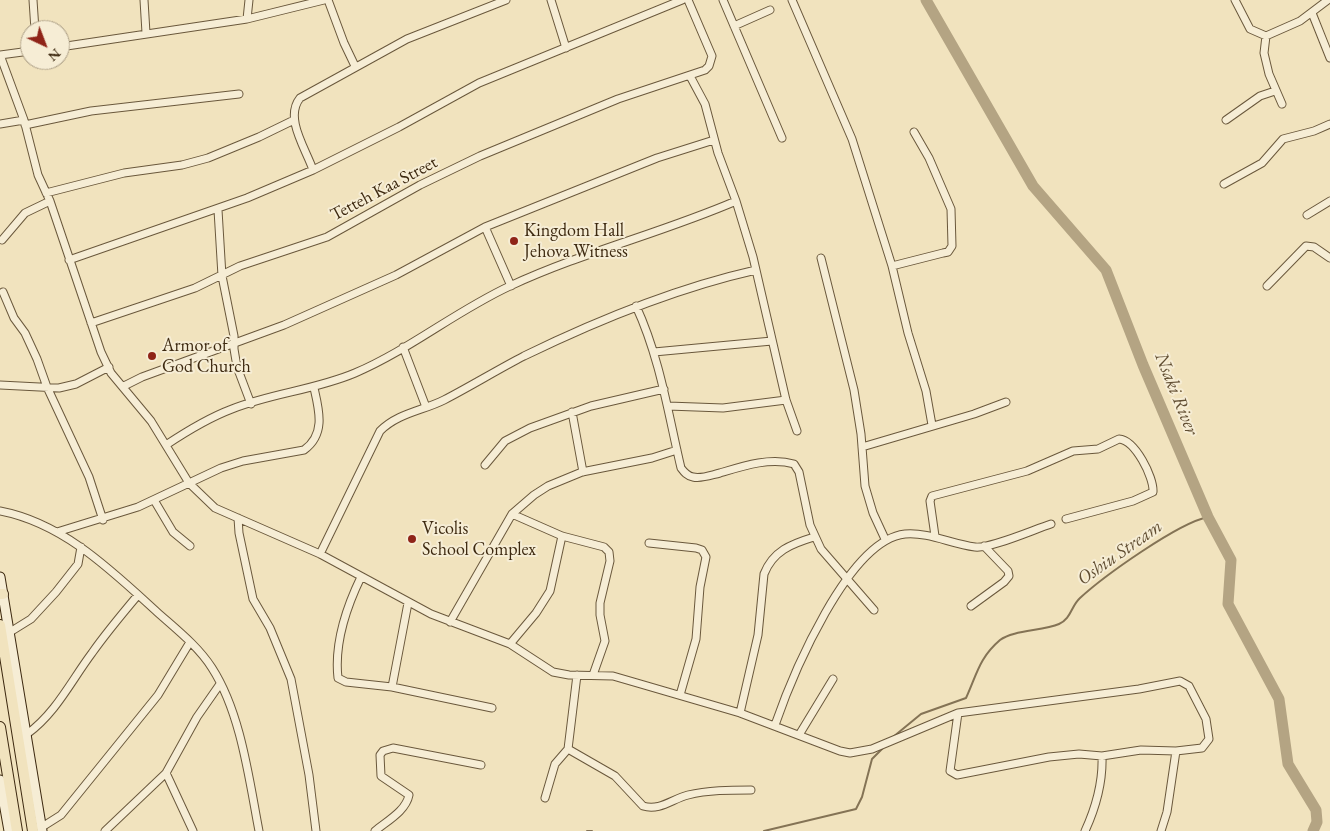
<!DOCTYPE html>
<style>
body{margin:0}
#map{position:relative;width:1330px;height:831px;overflow:hidden;background:#f1e3be;font-family:"EB Garamond",serif}
canvas{display:block}
.north{position:absolute;left:20px;top:20px;width:50px;height:50px;box-sizing:border-box;background:#f6edd5;border:1px solid #ac9f86;border-radius:50%;rotate:137deg;font-size:14px;font-weight:700;line-height:20px;text-align:center;color:#3d2910}
.north::after{content:'';display:block;margin:auto;width:18px;height:22px;background:#8f2418;clip-path:polygon(50% 0,100% 100%,50% 72%,0 100%)}
</style>
<div id="map">
<canvas width="1330" height="831"></canvas>
<div class="north">N</div>
</div>
<script>
const ctx = document.querySelector('canvas').getContext('2d');
ctx.lineJoin = 'round';
function stroke(path, color, width, dash) { ctx.strokeStyle = color; ctx.lineWidth = width; ctx.lineCap = dash ? 'butt' : 'round'; ctx.setLineDash(dash || []); ctx.stroke(path); }
function drawText(font, color, halo, rows, align = 'center') {
  ctx.font = font + ' "EB Garamond",serif'; ctx.lineWidth = 4; ctx.setLineDash([]); ctx.textBaseline = 'middle'; ctx.strokeStyle = halo; ctx.fillStyle = color; for (const [text, x, y, turn = 0] of rows) {
    ctx.save(); ctx.translate(x, y); ctx.rotate((+turn || 0) * Math.PI / 180); ctx.textAlign = isNaN(turn) ? turn : align; if (halo) ctx.strokeText(text, 0, 0); ctx.fillText(text, 0, 0); ctx.restore();
  }
}
stroke(new Path2D(`
 M893 737 921 714 966 698C977 674 979 658 1000 640 1013 630 1043 631 1059 624 1071 619 1071 606 1080 598 1104 576 1178 523 1208 517
 M587 831H592
 M764 831 856 809 862 797 872 759 883 748`), '#847355', 2);
stroke(new Path2D(`
 M926 0 1033 186 1106 270 1143 365 1208 517 1231 560 1228 604 1279 699 1288 764 1316 810 1317 822 1313 831`), '#b4a483', 11);
const street = new Path2D(`
 M33 0 35 30
 M144 0 146 33
 M328 0 344 43 355 66
 M551 0 566 48
 M723 0 782 138
 M792 0 852 139 892 266 908 333 926 391 932 425
 M1235 0 1250 29 1266 36 1264 53 1269 74 1282 104
 M1312 13 1330 58
 M247 19 249 0
 M734 26 770 10
 M1266 36 1300 21 1328 0
 M60 47 247 19 324 0
 M0 55 24 120 38 175 50 201 101 352 111 373 151 421 189 483 215 508 320 554 431 614 510 644 553 672 569 675 613 676 644 685 740 713 840 751 850 753 872 749 958 713 1139 689 1180 681 1189 686 1206 719 1209 739 1202 748 1176 751 1141 750 1102 756 1079 754 1049 757 957 775 950 771 958 713
 M0 55 30 51
 M690 76 705 104 718 153 736 201 753 257 786 400 797 431
 M1226 120 1260 96 1275 91
 M0 124 24 120
 M25 125 91 111 239 94
 M313 170C306 149 284 118 300 98L407 39 506 0
 M1224 184 1262 163 1283 139 1314 131 1330 124
 M46 193 124 173 182 165 208 158 259 137 294 120
 M218 210 222 276 234 336V349L237 367 251 404
 M1307 215 1330 201
 M485 227 511 286
 M2 240 25 213 50 201
 M821 258 854 390 861 434 865 486 873 513 885 539
 M69 260 247 198 313 170 399 127 479 83 682 0
 M892 266 943 253 948 252 952 246 951 209 929 158 914 132
 M1267 286 1306 246 1314 247 1330 258
 M3 292 14 318 25 333 37 359 47 387 89 477 103 520
 M636 306C660 358 668 413 681 468 684 472 687 476 693 477 702 479 711 475 720 473 743 466 770 457 794 464L799 472 810 525 821 549 874 610
 M91 323 195 288 240 266 327 237 420 185 480 156 618 99 705 70 709 66 712 56 688 0
 M403 347 426 407
 M654 352 772 341
 M0 385 59 388 76 384 109 367
 M124 386 142 377 284 325 396 275 485 227 657 158 714 140
 M668 406 723 408 786 400
 M572 412 583 472
 M166 445C187 431 208 418 232 409 272 393 315 390 355 373 409 350 456 311 510 286 583 252 662 233 736 201
 M862 447 974 414 1006 402
 M485 465 505 441 530 428 591 406 664 389
 M154 500 173 532 190 546
 M0 511C63 523 111 570 157 612 176 629 198 646 212 668 241 713 249 779 259 831
 M512 514 562 536 604 547 609 552 610 561 600 603V615L605 641 593 675
 M238 518 239 533 253 599 270 628 291 679 309 775 316 831
 M57 532 138 507 221 468 243 461 304 450C326 434 319 410 314 388
 M935 536 930 501 932 496 1027 471 1073 451 1098 449 1119 439C1135 440 1154 477 1153 492L1133 501 1066 519
 M649 543 696 548 702 550 706 557 700 587 696 639 680 695
 M320 554 380 431C398 413 422 411 444 400 471 386 497 370 524 356 598 320 676 288 756 270
 M361 577C346 608 334 643 338 678L346 682 392 687 492 708
 M971 606 1004 582 1009 576 1008 571 984 546
 M450 622 512 514 534 495 548 486 582 472 652 458 677 450
 M10 632 31 619 56 592 78 564 81 547
 M510 644 536 613 550 591 562 536
 M392 687 408 603
 M740 713 758 635 764 574C773 551 791 544 814 537
 M775 725C792 676 848 540 905 534 929 532 951 544 975 547 990 549 1035 529 1051 524
 M27 734C56 713 71 681 92 653 106 633 122 614 138 595
 M799 735 833 679
 M568 749 615 776 643 806C660 811 672 799 688 795 708 790 730 790 751 790
 M166 773 193 831
 M545 798 555 764 568 749 577 675
 M42 827 61 815 158 695 190 642
 M105 831 166 773 197 717 220 684
 M375 831C387 821 406 811 409 795L381 776 380 755 383 751 393 748 481 765
 M1085 831C1096 807 1103 783 1102 756
 M1161 831 1167 812 1176 751`);
const secondary = new Path2D(`
 M0 577 42 831
 M0 780 9 831`);
const primary = new Path2D(`
 M0 594H3
 M0 625 33 831
 M0 727 17 831`);
stroke(street, '#6a583c', 9);
stroke(secondary, '#3d2910', 11);
stroke(primary, '#3d2910', 12);
stroke(street, '#f6edd5', 7);
stroke(secondary, '#f6edd5', 9);
stroke(primary, '#f1e3be', 10);
for (const [x, y, r, color] of [
 [514,241,5,"#8f2418"],
 [152,356,5,"#8f2418"],
 [412,539,5,"#8f2418"]
]) { const dot = new Path2D(); dot.arc(x, y, r, 0, 2 * Math.PI); ctx.fillStyle = color; ctx.fill(dot); stroke(dot, '#f6edd5', 2); }
drawText('18px', '#3d2910', '#f6edd5', [
 ["Tetteh Kaa Street",384,189,-28]
]);
drawText('18px', '#3d2910', '#f6edd5', [
 ["Kingdom Hall",524,231],
 ["Jehova Witness",524,252],
 ["Armor of",162,346],
 ["God Church",162,367],
 ["Vicolis",422,529],
 ["School Complex",422,550]
], 'left');
drawText('italic 19px', '#614e32', '#f6edd5', [
 ["Nsaki River",1176,394,68],
 ["Oshiu Stream",1120,553,-35]
]);
</script>
